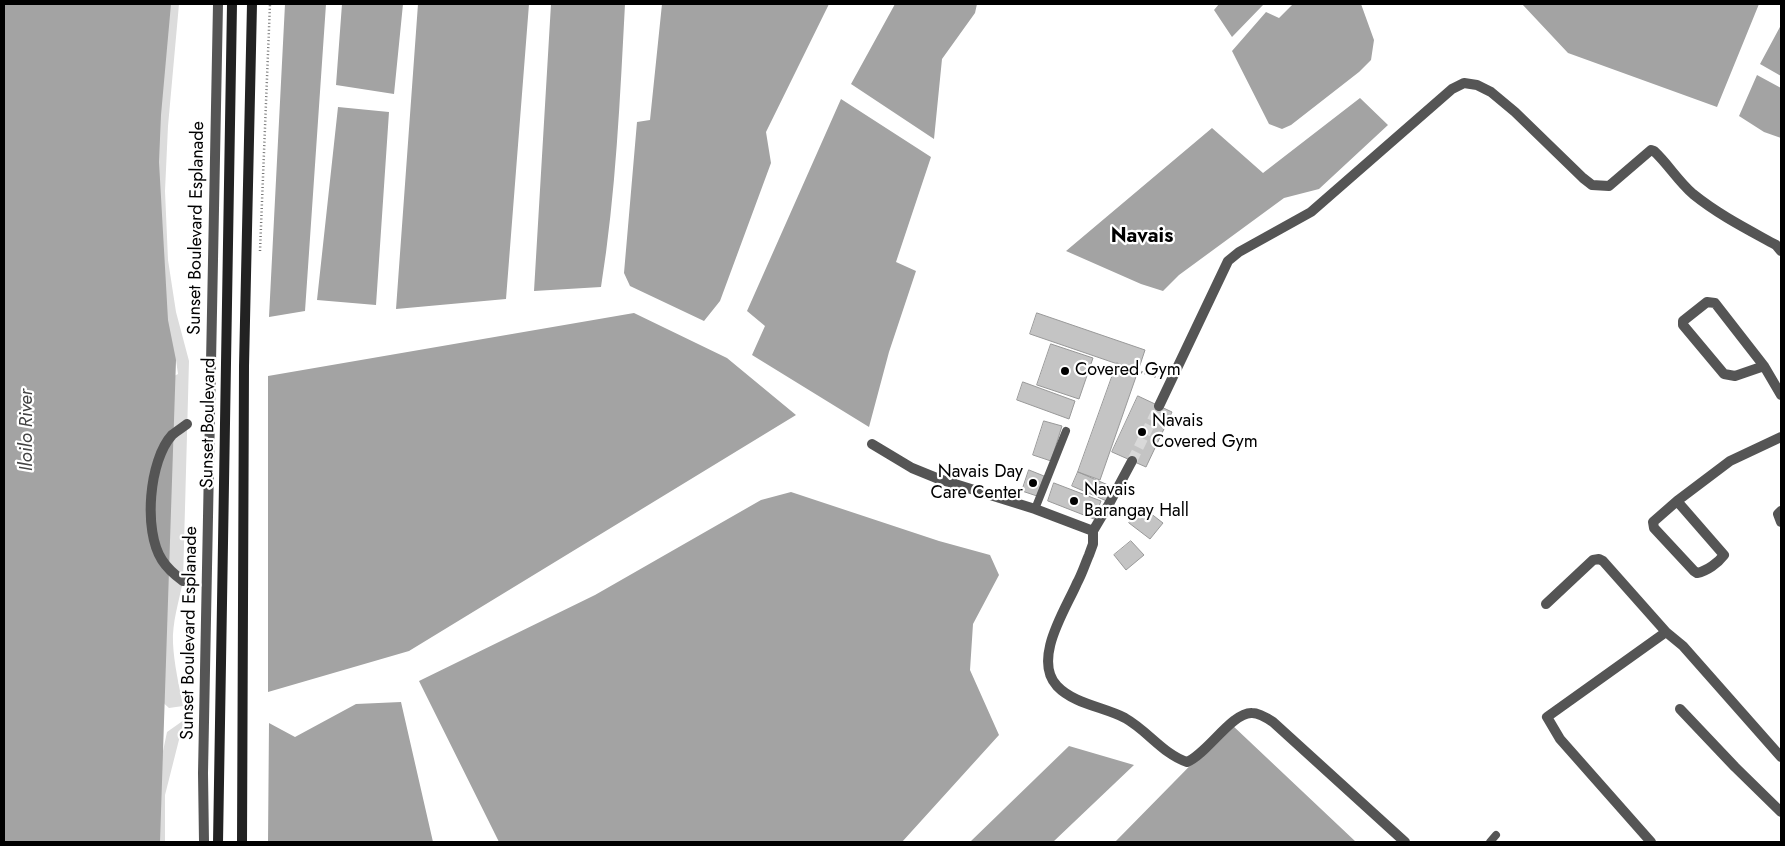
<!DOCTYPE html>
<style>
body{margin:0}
#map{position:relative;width:1785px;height:846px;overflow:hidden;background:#fff;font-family:Jost,sans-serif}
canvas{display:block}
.frame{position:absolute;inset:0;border:5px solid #000;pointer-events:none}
</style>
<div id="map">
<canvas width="1785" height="846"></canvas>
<div class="frame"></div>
</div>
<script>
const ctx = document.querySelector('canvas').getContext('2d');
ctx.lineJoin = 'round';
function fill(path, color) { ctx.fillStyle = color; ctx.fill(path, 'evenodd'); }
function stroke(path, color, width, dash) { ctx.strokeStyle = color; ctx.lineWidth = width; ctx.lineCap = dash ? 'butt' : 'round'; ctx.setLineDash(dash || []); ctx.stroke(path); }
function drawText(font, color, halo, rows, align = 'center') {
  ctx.font = font + ' Jost,sans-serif'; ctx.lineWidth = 4.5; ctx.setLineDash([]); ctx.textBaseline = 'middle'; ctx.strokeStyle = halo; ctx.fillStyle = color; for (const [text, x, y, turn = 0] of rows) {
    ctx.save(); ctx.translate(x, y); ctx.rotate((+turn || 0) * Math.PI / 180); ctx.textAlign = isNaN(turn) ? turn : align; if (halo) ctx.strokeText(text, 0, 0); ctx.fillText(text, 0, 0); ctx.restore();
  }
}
fill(new Path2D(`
 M146 4H179L168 126 165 191 168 260 176 312 189 361 183 581C179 601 172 623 173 643 174 664 179 685 183 706L169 708 158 698 162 382 178 374 176 360 169 355Z
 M184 720 165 795V842H144L167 732Z`), '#dcdcdc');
fill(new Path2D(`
 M4 4H171L161 115 159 162 168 320 176 360 160 842H4Z
 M285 4H326L305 311 269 317Z
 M342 4H403L394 94 336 85Z
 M418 4H529L506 299 396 309Z
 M551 4H625C620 98 616 193 601 287L534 291Z
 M662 4H829L766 132 771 163 720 301 704 321 630 286 624 273 637 122 650 120Z
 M895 4H977L975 13 942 59 934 139 851 84Z
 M1219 4H1264L1232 37 1214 10Z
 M1293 4H1361L1374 40 1371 60 1359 72 1291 125 1282 129 1269 124 1232 51 1266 12 1279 18Z
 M1522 4H1759L1717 107 1568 53Z
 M1781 25V76L1760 64Z
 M1757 75 1781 88V138L1764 132 1739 116Z
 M1360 98 1388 125 1319 189 1284 198 1179 275 1163 291 1141 284 1066 251 1212 128 1263 173Z
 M841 99 931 157 896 262 916 271 889 352 869 427 752 355 765 326 747 311Z
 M338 107 389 112 376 305 317 300Z
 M634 313 727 358 796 415 409 651 268 692V376Z
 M791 492 939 541 990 555 999 575 973 624 970 670 999 735 902 842H499L419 681 595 595 761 500Z
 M401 702 433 842H268L269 723 295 737 356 704Z
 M1231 724 1356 842H1115Z
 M1069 746 1134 765 1053 842H970Z`), '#a3a3a3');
const building = new Path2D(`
 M1037 313 1145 350 1138 371 1030 334Z
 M1051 344 1093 358 1079 399 1037 385Z
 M1117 363 1138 371 1100 480 1078 472Z
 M1023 382 1075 401 1069 419 1017 400Z
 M1138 396 1172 412 1146 467 1112 452Z
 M1044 421 1062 426 1051 461 1033 455Z
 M1029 470 1044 476 1037 496 1022 491Z
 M1078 472 1115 488 1109 502 1072 486Z
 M1054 483 1101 501 1094 519 1048 501Z
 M1141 506 1163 523 1150 539 1129 523Z
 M1131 541 1144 555 1126 570 1114 555Z`);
fill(building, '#c4c4c4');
stroke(building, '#999', 1);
stroke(new Path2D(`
 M1132 461 1159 406`), '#d9d9d9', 10, [10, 5]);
stroke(new Path2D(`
 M260 251 270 4
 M1138 371 1160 378`), '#777', 2.5, [1, 2.5]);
stroke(new Path2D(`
 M1035 509 1066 431
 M1490 842 1496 835`), '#555', 8);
stroke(new Path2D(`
 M1764 366 1735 376 1724 374 1683 325V321L1707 302 1715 303 1764 366 1781 395
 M1159 406 1228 261 1239 252 1311 212 1452 89 1464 83 1477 85 1491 92 1515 112 1583 178 1592 185 1609 186 1651 150 1654 151C1668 164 1678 181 1693 194 1719 215 1747 229 1776 245L1781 251
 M872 444 912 468 939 479 1035 509 1093 531 1109 504 1132 461
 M1677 501 1724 555C1718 563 1707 571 1697 573L1694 571 1654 528 1653 522 1677 501 1730 461 1781 437
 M1781 511 1778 514 1781 522
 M1093 531V544L1089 555C1085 564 1082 574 1077 583 1066 609 1032 659 1057 686 1074 704 1104 707 1125 718 1148 731 1163 754 1187 762 1207 754 1232 712 1252 713 1259 713 1267 718 1273 722L1405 842
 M183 581C175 575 167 568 162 560 143 531 149 460 172 435 177 431 183 427 187 424
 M1546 604 1593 560 1599 559 1603 561 1666 632 1683 646 1781 757
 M1680 709 1735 767 1781 812
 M204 842 203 773 218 4
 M1651 842 1560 739 1547 717 1666 632`), '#555', 10);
stroke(new Path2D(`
 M218 842 232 4
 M242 842 244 366 252 4`), '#222', 10);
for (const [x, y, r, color] of [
 [1065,371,5,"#000"],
 [1142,432,5,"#000"],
 [1033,483,5,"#000"],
 [1074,501,5,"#000"]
]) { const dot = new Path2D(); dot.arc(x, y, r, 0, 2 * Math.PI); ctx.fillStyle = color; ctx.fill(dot); stroke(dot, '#fff', 2); }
drawText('18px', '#000', '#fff', [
 ["Sunset Boulevard Esplanade",197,228,-89],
 ["Sunset Boulevard",209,423,-89],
 ["Sunset Boulevard Esplanade",190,633,-89]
]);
drawText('18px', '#000', '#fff', [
 ["Covered Gym",1075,371],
 ["Navais",1152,422],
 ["Covered Gym",1152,443],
 ["Navais Day",1023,473,"right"],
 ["Care Center",1023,494,"right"],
 ["Navais",1084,491],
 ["Barangay Hall",1084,512]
], 'left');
drawText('italic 19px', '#444', '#fff', [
 ["Iloilo River",27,430,-90]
]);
drawText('bold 20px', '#000', '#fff', [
 ["Navais",1142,237]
]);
</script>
